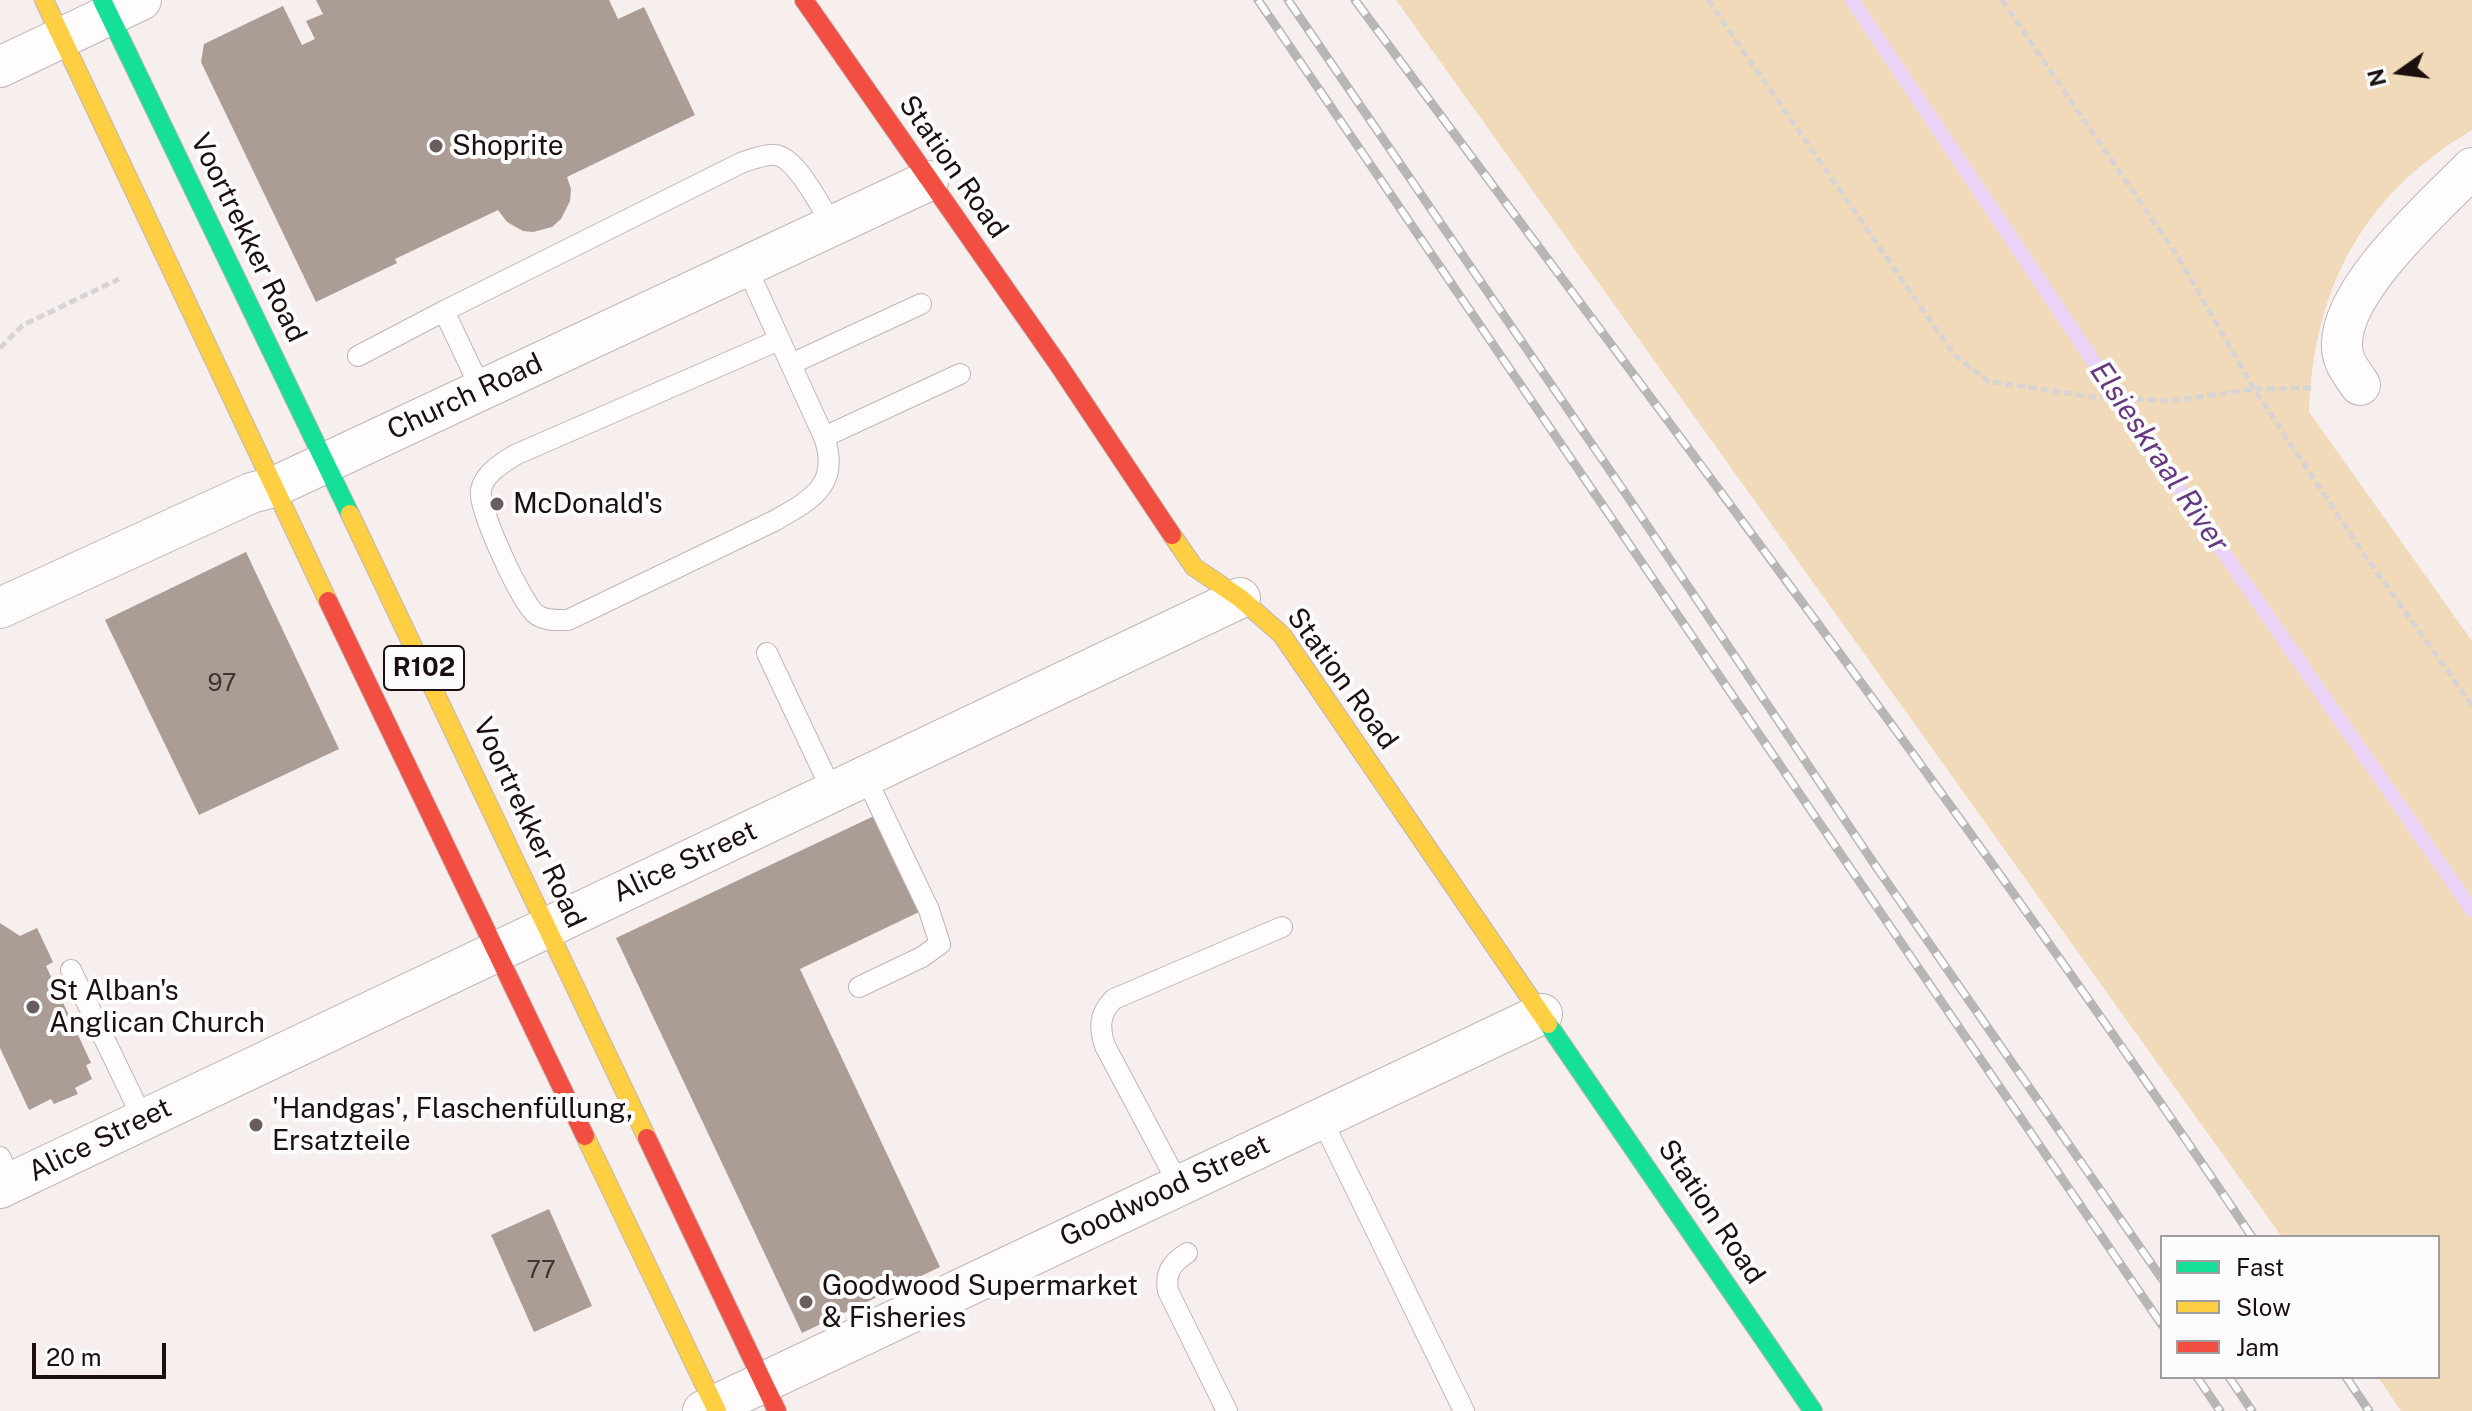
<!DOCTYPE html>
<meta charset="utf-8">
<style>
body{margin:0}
#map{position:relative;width:2472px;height:1411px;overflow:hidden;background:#f7eeee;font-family:"Public Sans",sans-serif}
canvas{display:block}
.legend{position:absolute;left:2160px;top:1235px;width:280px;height:144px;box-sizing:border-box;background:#fcfcfc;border:2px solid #a29d9d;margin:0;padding:10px 14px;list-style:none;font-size:24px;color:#1c0f0f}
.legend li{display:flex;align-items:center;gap:16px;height:40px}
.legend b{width:40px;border:2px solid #a29d9d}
.north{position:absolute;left:2360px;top:32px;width:80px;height:80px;-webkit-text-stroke:6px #fcfcfc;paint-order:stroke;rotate:256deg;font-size:22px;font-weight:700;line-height:32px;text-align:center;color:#1c0f0f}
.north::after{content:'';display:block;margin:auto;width:28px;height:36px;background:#1c0f0f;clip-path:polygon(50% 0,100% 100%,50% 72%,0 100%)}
.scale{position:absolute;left:32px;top:1343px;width:134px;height:36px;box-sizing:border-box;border:4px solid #1c0f0f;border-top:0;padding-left:10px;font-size:24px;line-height:28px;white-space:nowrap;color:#1c0f0f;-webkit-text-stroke:6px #fcfcfc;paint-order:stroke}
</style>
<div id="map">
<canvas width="2472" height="1411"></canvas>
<ul class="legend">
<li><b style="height:10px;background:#16e098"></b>Fast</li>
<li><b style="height:10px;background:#ffcf43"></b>Slow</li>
<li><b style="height:10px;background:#f24e42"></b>Jam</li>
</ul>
<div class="north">N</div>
<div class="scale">20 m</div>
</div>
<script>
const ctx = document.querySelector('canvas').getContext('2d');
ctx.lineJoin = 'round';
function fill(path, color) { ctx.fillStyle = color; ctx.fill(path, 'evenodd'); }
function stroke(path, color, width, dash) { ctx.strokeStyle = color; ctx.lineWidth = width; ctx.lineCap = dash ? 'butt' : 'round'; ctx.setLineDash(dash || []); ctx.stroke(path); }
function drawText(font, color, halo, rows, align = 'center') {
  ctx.font = font + ' "Public Sans",sans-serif'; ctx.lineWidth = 8; ctx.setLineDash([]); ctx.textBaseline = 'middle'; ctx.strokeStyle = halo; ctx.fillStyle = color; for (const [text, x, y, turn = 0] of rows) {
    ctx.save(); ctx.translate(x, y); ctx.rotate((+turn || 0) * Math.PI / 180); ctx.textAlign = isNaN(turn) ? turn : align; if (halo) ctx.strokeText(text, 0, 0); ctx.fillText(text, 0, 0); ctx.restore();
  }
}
fill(new Path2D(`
 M1396 0H2472V130C2363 195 2314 286 2309 412L2472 641V1411H2401L2378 1377H2438V1237H2282Z`), '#f0daba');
stroke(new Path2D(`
 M1852 0 2167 471 2472 910`), '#ead3f6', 14);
fill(new Path2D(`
 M316 0H609L618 19 644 7 695 115 567 177 571 189 570 201 561 219 552 227 533 232 523 231 507 222 498 210 395 259 397 263 316 302 201 62 204 44 283 6 302 45 315 39 306 21 323 14Z
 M246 552 339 749 199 815 105 620Z
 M874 816 919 912 800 969 940 1267 802 1333 616 938Z
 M0 923 20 936 37 928 53 962 46 966 91 1063 86 1065 92 1079 75 1088 78 1094 54 1104 51 1099 29 1110 0 1048Z
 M549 1209 592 1306 534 1332 491 1235Z`), '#ab9c96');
const lane = new Path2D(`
 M746 266 824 437C841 485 811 500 774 521L568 620C557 620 546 621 537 615 522 605 477 507 481 490 484 474 502 463 515 455L779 340
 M358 356 444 311
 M791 364 921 304
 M481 389 444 311 743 162C753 159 765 154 774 155 796 155 821 208 833 226
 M824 437 960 374
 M767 653 833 793
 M71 970 143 1119
 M859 987 922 957 940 944 929 910 866 778
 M1321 1118 1464 1411
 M0 1157 12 1182
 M1179 1185 1105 1046C1099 1028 1099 1013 1114 999L1282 927
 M1187 1253C1171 1264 1165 1272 1168 1291L1227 1411`);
const street = new Path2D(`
 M0 67 141 0
 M2360 385C2352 373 2342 362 2342 346 2340 289 2434 207 2472 168
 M0 608 251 493 274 487 928 181
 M0 1188 1240 598
 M703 1411 1542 1014`);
const fast = new Path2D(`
 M102 0 350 514
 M1548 1024 1813 1411`);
const slow = new Path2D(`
 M44 0 328 601
 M350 514 647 1138
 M1172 535 1194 567 1240 598 1282 635 1548 1024
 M585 1136 717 1411`);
const jam = new Path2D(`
 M804 0 1058 364 1172 535
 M328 601 585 1136
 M647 1138 777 1411`);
stroke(lane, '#c0b5b5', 22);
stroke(street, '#c0b5b5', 42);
stroke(fast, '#c0b5b5', 20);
stroke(slow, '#c0b5b5', 20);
stroke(jam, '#c0b5b5', 20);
stroke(new Path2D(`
 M1708 0 1955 356 1988 381 2093 397 2170 401 2254 389 2312 388
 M2002 0 2180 260 2254 389 2361 550 2472 705
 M0 348 23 325 119 279`), '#d8d4d4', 5, [8, 4]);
stroke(lane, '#fefcfc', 20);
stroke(street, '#fefcfc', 40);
stroke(fast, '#16e098', 18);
stroke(slow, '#ffcf43', 18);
stroke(jam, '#f24e42', 18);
const rail = new Path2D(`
 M1258 0 2162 1325
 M1288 0 1628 497 1875 865 2162 1279
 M1355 0C1658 409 1967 814 2252 1237
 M2197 1377 2220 1411
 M2229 1377 2252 1411
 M2346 1377 2369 1411`);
stroke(rail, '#b8b5b5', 9);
stroke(rail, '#fcfcfc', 6, [18]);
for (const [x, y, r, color] of [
 [436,146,8,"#695d5d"],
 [497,504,8,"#695d5d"],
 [33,1007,8,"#695d5d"],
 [256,1125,8,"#695d5d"],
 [806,1302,8,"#695d5d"]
]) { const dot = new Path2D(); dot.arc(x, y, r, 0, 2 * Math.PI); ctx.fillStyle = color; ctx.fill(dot); stroke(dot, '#fcfcfc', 3); }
drawText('24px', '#403231', null, [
 ["97",222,684],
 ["77",541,1271]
]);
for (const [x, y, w] of [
 [424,668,80]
]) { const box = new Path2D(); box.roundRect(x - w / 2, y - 22, w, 44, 6); ctx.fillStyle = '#fcfcfc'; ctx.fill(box); stroke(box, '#1c0f0f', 2); }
drawText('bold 26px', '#1c0f0f', null, [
 ["R102",424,668]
]);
drawText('28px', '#1c0f0f', '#fcfcfc', [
 ["Shoprite",452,146],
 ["McDonald's",513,504],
 ["St Alban's",49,991],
 ["Anglican Church",49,1023],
 ["'Handgas', Flaschenfüllung,",272,1109],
 ["Ersatzteile",272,1141],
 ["Goodwood Supermarket",822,1286],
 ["& Fisheries",822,1318]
], 'left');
drawText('28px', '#1c0f0f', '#fcfcfc', [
 ["Station Road",953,167,55],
 ["Voortrekker Road",248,238,64],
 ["Church Road",465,397,-25],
 ["Station Road",1342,679,54],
 ["Voortrekker Road",529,823,65],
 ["Alice Street",685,862,-25],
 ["Alice Street",100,1140,-26],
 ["Goodwood Street",1165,1191,-25],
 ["Station Road",1711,1212,56]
]);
drawText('italic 30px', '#663a81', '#fcfcfc', [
 ["Elsieskraal River",2159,457,56]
]);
</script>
